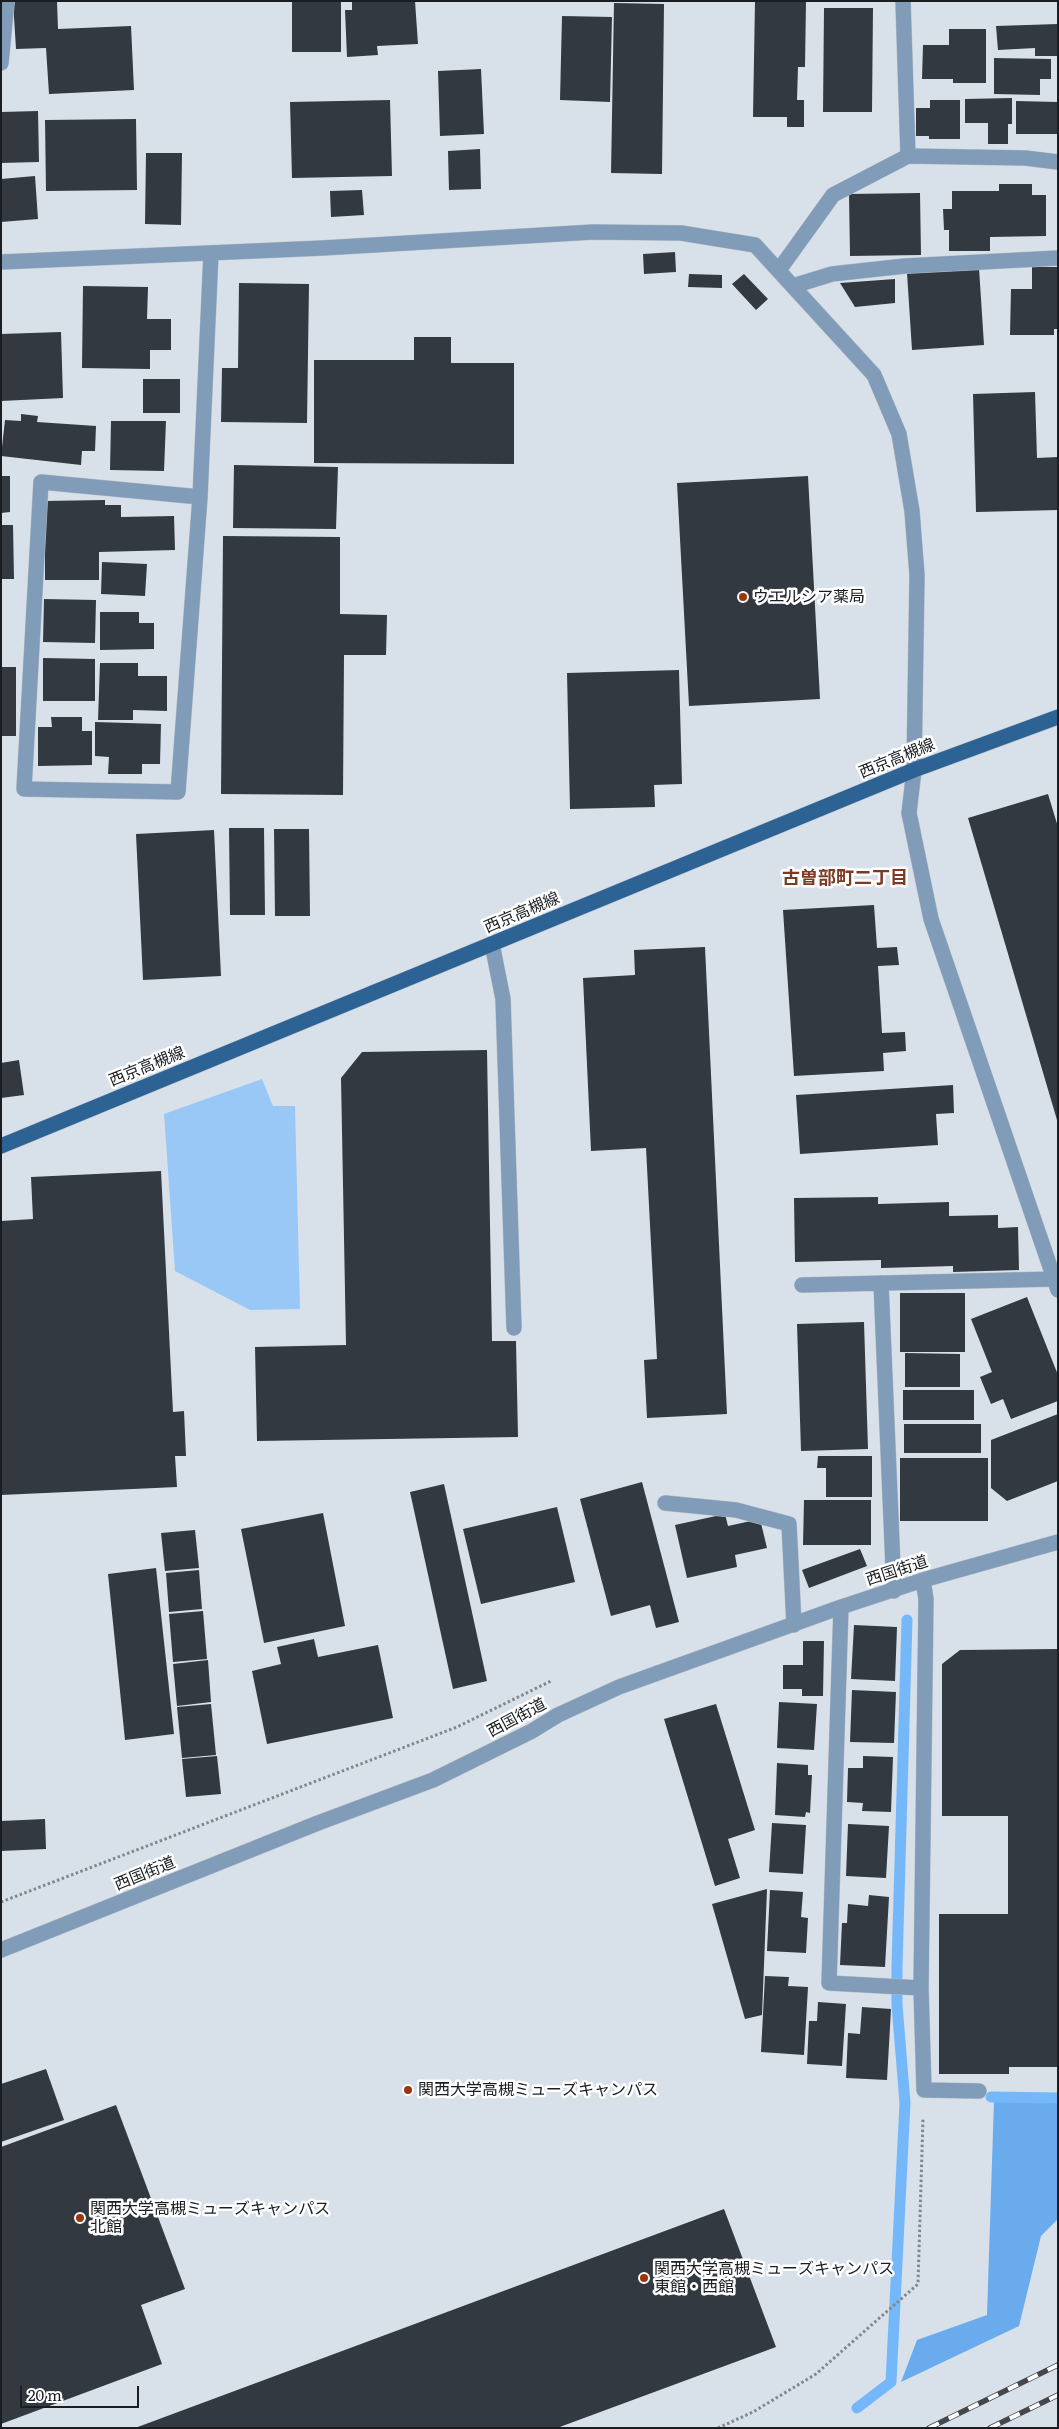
<!DOCTYPE html>
<meta charset="utf-8">
<style>
body{margin:0}
#map{position:relative;width:1059px;height:2429px;overflow:hidden;background:#d8e1ea;font-family:Literata,serif}
canvas{display:block}
.frame{position:absolute;inset:0;border:2px solid #1a1d21;pointer-events:none}
.scale{position:absolute;left:20px;top:2386px;width:119px;height:22px;box-sizing:border-box;border:2px solid #1a1d21;border-top:0;padding-left:6px;font-size:15px;line-height:18px;white-space:nowrap;color:#1a1d21;-webkit-text-stroke:4px #fff;paint-order:stroke}
</style>
<div id="map">
<canvas width="1059" height="2429"></canvas>
<div class="frame"></div>
<div class="scale">20 m</div>
</div>
<script>
const ctx = document.querySelector('canvas').getContext('2d');
ctx.lineJoin = 'round';
function fill(path, color) { ctx.fillStyle = color; ctx.fill(path, 'evenodd'); }
function stroke(path, color, width, dash) { ctx.strokeStyle = color; ctx.lineWidth = width; ctx.lineCap = dash ? 'butt' : 'round'; ctx.setLineDash(dash || []); ctx.stroke(path); }
function drawText(font, color, halo, rows, align = 'center') {
  ctx.font = font + ' Literata,"Noto Sans JP",serif'; ctx.lineWidth = 5; ctx.setLineDash([]); ctx.textBaseline = 'middle'; ctx.strokeStyle = halo; ctx.fillStyle = color; for (const [text, x, y, turn = 0] of rows) {
    ctx.save(); ctx.translate(x, y); ctx.rotate((+turn || 0) * Math.PI / 180); ctx.textAlign = isNaN(turn) ? turn : align; if (halo) ctx.strokeText(text, 0, 0); ctx.fillText(text, 0, 0); ctx.restore();
  }
}
fill(new Path2D(`
 M262 1079 273 1106H295L300 1309 250 1310 175 1271 164 1114Z`), '#9ac8f6');
fill(new Path2D(`
 M994 2101 1058 2102V2219L1041 2236 1019 2326 901 2382 917 2340 987 2315Z`), '#69abec');
stroke(new Path2D(`
 M991 2097 1058 2098
 M857 2408 891 2382 905 2103 897 2005V1966L907 1620`), '#75b8fa', 11);
fill(new Path2D(`
 M13 1H57L58 29 131 26 134 90 49 94 46 48 16 49Z
 M292 1H341V52H292Z
 M352 1H415L418 44 377 46 378 55 347 57 345 10H352Z
 M755 1H806L805 67H798L797 100H804V127H787V117H753Z
 M614 3 664 4 662 174 611 173Z
 M824 8H873L872 112H823Z
 M562 16 612 17 610 102 560 100Z
 M1058 24V56H1035V48L998 50 996 26Z
 M949 29H986V83H953V79H922L923 45H949Z
 M994 58 1051 59V79H1040V95L994 94Z
 M481 69 484 134 440 136 438 71Z
 M1012 98V124H1008V144H988V123H965V99Z
 M390 100 392 176 292 178 290 102Z
 M930 100H960V139H929V136H916V108H930Z
 M1016 101 1058 102V134H1016Z
 M38 111 39 162 1 163V112Z
 M136 119 137 190 46 191 45 120Z
 M480 149 481 189 449 190 448 151Z
 M146 153H182L181 225 145 224Z
 M35 176 38 219 1 222V179Z
 M999 184H1032V195H1046V236L990 237V251H949V230H944L943 209H952V191H999Z
 M362 190 364 215 331 217 330 191Z
 M920 193 921 255 850 256 849 194Z
 M675 252 676 272 644 274 643 254Z
 M1032 267H1058V329H1054V335H1010L1011 289H1032Z
 M979 268 984 345 912 350 907 273Z
 M689 274 722 275V288L688 287Z
 M744 274 768 299 756 310 732 284Z
 M895 279V303L855 307 840 283Z
 M239 283 309 284 307 423 221 422 222 368H238Z
 M83 286 148 287 147 319H171V350H150V369L82 368Z
 M61 332 63 398 1 401V334Z
 M414 337H451V363H514V464L314 463V360H414Z
 M143 379H180V413H143Z
 M1035 392 1037 458 1058 457V510L976 512 973 394Z
 M21 414 38 416 37 422 96 426 95 451H82L81 465 1 456 5 420 21 421Z
 M111 421H166L164 471 110 470Z
 M234 465 338 467 336 529 233 528Z
 M1 476H10V512L1 513Z
 M808 476 820 699 689 706 677 483Z
 M105 500V505H121V517L174 516 175 550 99 552V580H45V501Z
 M1 525H13L14 579H1Z
 M223 536 340 537V614L387 615 386 655H344L343 795 221 794Z
 M102 562 147 564 145 596 101 594Z
 M44 599 96 600 95 643 43 642Z
 M100 612H139V623H154V649L100 650Z
 M43 658 95 659V701H43Z
 M100 663H138V676H167V711L133 710V720H98Z
 M1 667H16V736H1Z
 M679 670 682 784 654 785 655 807 570 809 567 673Z
 M51 717H82V731H92V765L38 766V727H52Z
 M95 722 161 724 160 764H142V774H108L109 757 95 756Z
 M1048 794 1058 827 1057 1120 968 818Z
 M229 828H264L265 915H230Z
 M274 829H309L310 916H275Z
 M214 830 221 976 143 980 136 834Z
 M874 905 877 948 897 947 899 965 878 966 882 1033 905 1032 906 1051 883 1053 884 1071 794 1076 783 910Z
 M705 947 727 1414 647 1418 644 1360 657 1359 646 1148 591 1151 583 978 635 975 634 950Z
 M487 1050 492 1341H516L518 1437 257 1441 255 1347 346 1345 341 1078 362 1052Z
 M19 1060 24 1095 1 1098V1063Z
 M953 1085 954 1113 936 1114 938 1145 800 1154 796 1095Z
 M161 1171 173 1412 184 1411 186 1456H175L177 1487 1 1495V1221L33 1219 31 1177Z
 M878 1197V1204L949 1202V1216L998 1215V1228L1018 1227 1019 1270 953 1272V1266L881 1268V1260L795 1262 794 1198Z
 M900 1293H965V1352H900Z
 M1027 1297 1058 1375V1401L1011 1419 1003 1399 991 1404 980 1377 992 1372 971 1319Z
 M864 1322 868 1449 801 1451 797 1324Z
 M905 1353 960 1354V1387H905Z
 M903 1390H974V1420H903Z
 M1058 1414V1481L1007 1501 991 1488V1440Z
 M904 1424H981V1453H904Z
 M818 1456H872V1497H826V1468H817Z
 M900 1458H988V1521H900Z
 M642 1482 679 1622 656 1628 650 1605 611 1616 580 1499Z
 M444 1484 487 1681 453 1689 410 1492Z
 M804 1500H871V1545H803Z
 M557 1507 575 1582 481 1604 463 1529Z
 M323 1513 345 1626 264 1643 241 1529Z
 M725 1514 728 1526 760 1519 767 1548 735 1555 737 1567 687 1578 675 1525Z
 M195 1530 199 1568 165 1571 161 1533Z
 M860 1549 867 1566 809 1588 802 1570Z
 M156 1568 174 1734 125 1740 108 1574Z
 M199 1570 202 1609 169 1612 166 1573Z
 M203 1611 207 1659 173 1662 169 1614Z
 M854 1625 897 1627 895 1681 851 1679Z
 M314 1639 318 1657 378 1645 393 1718 267 1744 252 1671 281 1664 277 1647Z
 M803 1641H824L823 1696H802V1689H783V1665H803Z
 M1058 1649V2067H1009V2074H939V1914H1008V1816H942V1664L960 1650Z
 M208 1660 211 1702 177 1706 173 1664Z
 M852 1690 896 1692 894 1743 850 1742Z
 M779 1702 817 1704 814 1750 777 1748Z
 M211 1704 216 1755 182 1758 177 1707Z
 M716 1704 755 1830 728 1839 740 1878 715 1886 664 1719Z
 M217 1756 221 1794 186 1797 182 1759Z
 M863 1756 893 1757 891 1812 862 1811 863 1803 847 1802 848 1768H863Z
 M777 1763 808 1765V1775H812L810 1813 806 1812 805 1817 775 1815Z
 M45 1819 46 1849 1 1851V1821Z
 M772 1823 806 1825 803 1874 769 1872Z
 M848 1824 889 1826 886 1878 846 1876Z
 M767 1889 762 2015 745 2019 712 1904Z
 M770 1890 803 1892 801 1917 808 1918 806 1953 767 1951Z
 M869 1895 889 1897 885 1967 840 1965 842 1923H847L848 1904 868 1906Z
 M765 1976 789 1977 788 1986 808 1987 804 2055 761 2052Z
 M818 2002 846 2004 842 2066 807 2064 809 2021H817Z
 M862 2007 891 2009 887 2080 846 2078 848 2033 860 2034Z
 M46 2069 64 2120 1 2142V2084Z
 M116 2105 185 2289 141 2305 162 2364 1 2424V2147Z
 M724 2209 776 2347 557 2428H135Z`), '#323940');
const minor = new Path2D(`
 M903 1 908 156
 M1 63 7 1
 M1 262 323 248 593 232 681 233 755 245 874 375 899 434 912 511 917 575 914 770 909 813 931 919 1058 1290
 M779 270 833 195 908 156 1025 158 1058 162
 M793 286 832 274 905 266 1058 258
 M200 497 41 482 24 789 178 792 200 497 211 253
 M492 944 503 999 514 1328
 M881 1283 894 1591
 M802 1285 1054 1279
 M665 1503 736 1510 789 1524 794 1625
 M923 1580 926 1599 921 1988 924 2090 979 2091
 M841 1607 829 1983 921 1988
 M1 1950 318 1823 433 1780 532 1731 558 1715 619 1687 841 1607 923 1580 1058 1542`);
const major = new Path2D(`
 M1 1146 914 770 1058 717`);
stroke(minor, '#b6bec6', 16);
stroke(major, '#b6bec6', 16);
stroke(new Path2D(`
 M1 1902 457 1727 551 1681
 M718 2428 753 2412 816 2374 918 2284 923 2118`), '#80878d', 3, [2.5, 2.5]);
stroke(minor, '#809cb9', 15);
stroke(major, '#2c6294', 15);
const rail = new Path2D(`
 M929 2428 1058 2365
 M990 2428 1058 2395`);
stroke(rail, '#44484d', 5.5);
stroke(rail, '#fff', 4, [11]);
for (const [x, y, r, color] of [
 [743,597,5,"#9b350a"],
 [408,2090,5,"#9b350a"],
 [80,2218,5,"#9b350a"],
 [644,2278,5,"#9b350a"]
]) { const dot = new Path2D(); dot.arc(x, y, r, 0, 2 * Math.PI); ctx.fillStyle = color; ctx.fill(dot); stroke(dot, '#fff', 2); }
drawText('16px', '#1a1d21', '#fff', [
 ["ウエルシア薬局",753,597],
 ["関西大学高槻ミューズキャンパス",418,2090],
 ["関西大学高槻ミューズキャンパス",90,2209],
 ["北館",90,2227],
 ["関西大学高槻ミューズキャンパス",654,2269],
 ["東館・西館",654,2287]
], 'left');
drawText('16px', '#1a1d21', '#fff', [
 ["西京高槻線",897,759,-22],
 ["西京高槻線",522,913,-23],
 ["西京高槻線",147,1067,-22],
 ["西国街道",897,1571,-18],
 ["西国街道",517,1718,-28],
 ["西国街道",145,1874,-22]
]);
drawText('bold 18px', '#7d3a23', '#fff', [
 ["古曽部町二丁目",845,879]
]);
</script>
